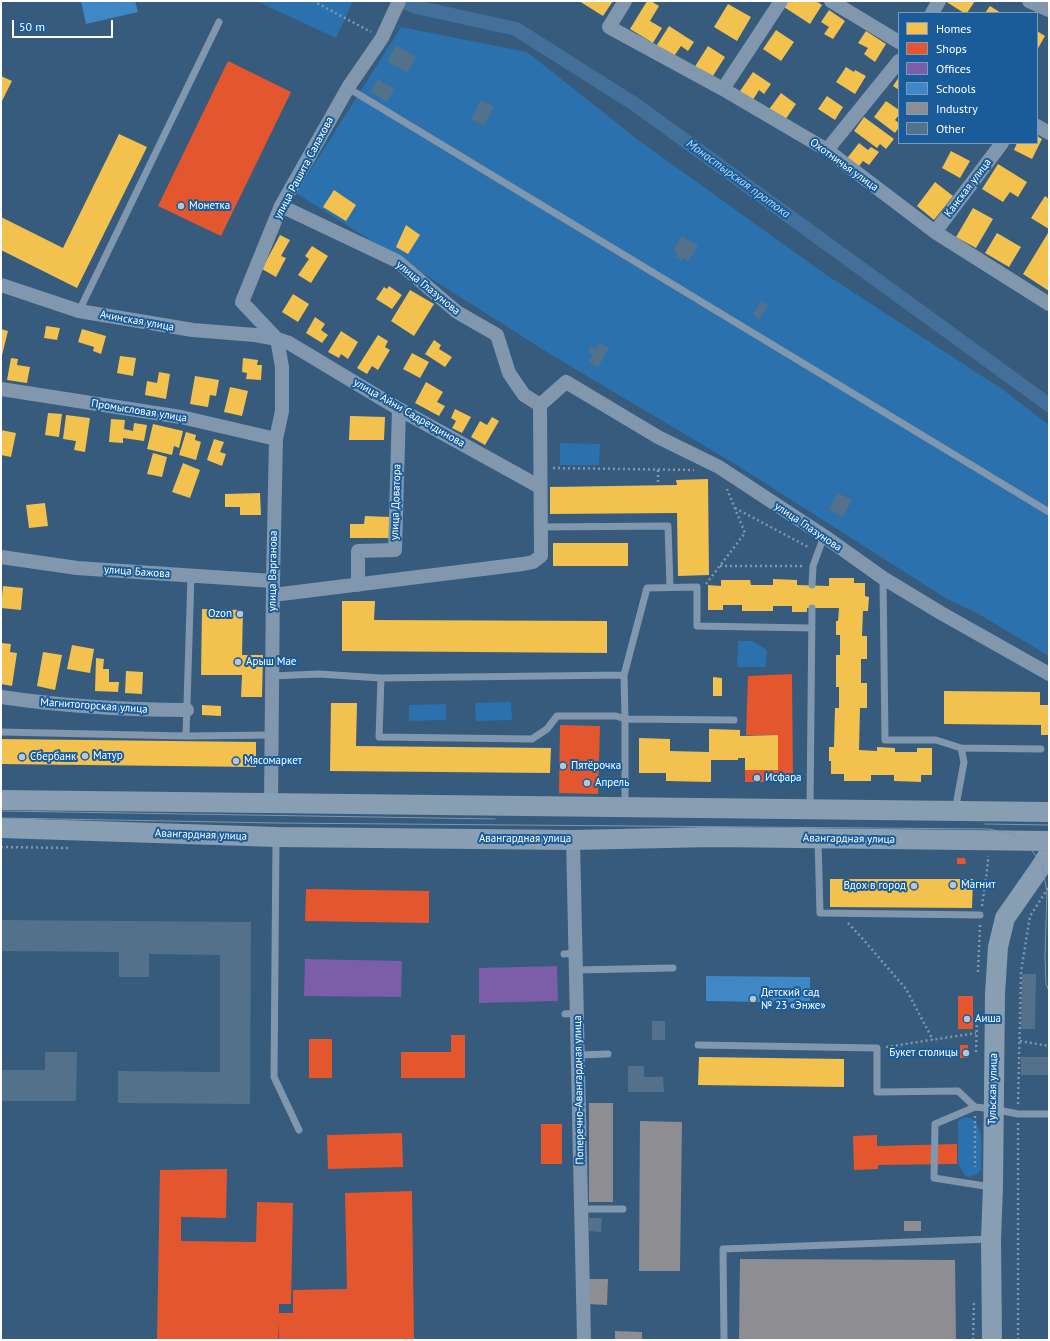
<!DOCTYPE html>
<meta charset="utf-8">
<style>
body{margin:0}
#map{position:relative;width:1050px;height:1341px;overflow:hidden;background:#365b7c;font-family:"PT Sans",sans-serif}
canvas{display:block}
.frame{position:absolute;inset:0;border:2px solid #fff;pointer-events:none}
.legend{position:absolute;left:898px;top:12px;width:140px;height:132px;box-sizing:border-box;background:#195c99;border:1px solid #759dc2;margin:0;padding:5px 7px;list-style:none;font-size:12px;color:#fff}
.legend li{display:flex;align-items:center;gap:8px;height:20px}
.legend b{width:20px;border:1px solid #759dc2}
.scale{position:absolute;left:12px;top:20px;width:101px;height:18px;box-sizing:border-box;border:2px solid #fff;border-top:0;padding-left:5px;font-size:12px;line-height:14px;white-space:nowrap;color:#fff;-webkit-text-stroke:3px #195c99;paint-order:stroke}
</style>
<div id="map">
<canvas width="1050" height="1341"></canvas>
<div class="frame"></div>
<ul class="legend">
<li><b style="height:11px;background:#f2c14e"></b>Homes</li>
<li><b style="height:11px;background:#e4572e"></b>Shops</li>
<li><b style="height:11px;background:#7b5ea7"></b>Offices</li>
<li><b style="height:11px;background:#3f88c5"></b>Schools</li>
<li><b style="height:11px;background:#8d8d92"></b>Industry</li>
<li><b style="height:11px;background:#53718b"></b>Other</li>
</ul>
<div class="scale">50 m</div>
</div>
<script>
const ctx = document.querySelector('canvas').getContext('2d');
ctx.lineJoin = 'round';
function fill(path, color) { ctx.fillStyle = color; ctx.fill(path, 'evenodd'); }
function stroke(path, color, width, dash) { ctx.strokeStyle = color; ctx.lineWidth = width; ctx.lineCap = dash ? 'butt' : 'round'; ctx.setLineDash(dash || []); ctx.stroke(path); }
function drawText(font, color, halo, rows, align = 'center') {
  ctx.font = font + ' "PT Sans",sans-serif'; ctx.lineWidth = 4; ctx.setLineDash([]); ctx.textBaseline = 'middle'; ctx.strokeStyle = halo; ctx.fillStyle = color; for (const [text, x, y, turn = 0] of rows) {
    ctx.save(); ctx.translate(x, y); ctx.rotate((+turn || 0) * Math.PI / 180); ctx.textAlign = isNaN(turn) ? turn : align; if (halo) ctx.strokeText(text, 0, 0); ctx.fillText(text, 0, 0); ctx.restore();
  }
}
fill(new Path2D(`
 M256 1H353L336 38Z
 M401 27 527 52 637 139 825 274 1002 389 1049 425V656L977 613 947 599 735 464 550 354 296 193Z
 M560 443 600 444 599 465H560Z
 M738 641H752L767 650 766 667H737Z
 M511 702 512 720 476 721 475 703Z
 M446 704V720L409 721V705Z
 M967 1117C986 1120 981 1155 981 1170L977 1174 969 1177 965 1175 958 1164V1121L962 1118Z`), '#2b71ad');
fill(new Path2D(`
 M579 1H613L603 16Z
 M647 1H651L659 6 650 21 662 28 653 43 630 29Z
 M788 1H816L822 5 810 24 784 7Z
 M945 1H975L967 13H964Z
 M728 4 751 17 737 41 714 27Z
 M990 6 1001 13H985Z
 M829 10 845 21 833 39 824 34 829 27 821 22Z
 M669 26 694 42 688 51 681 46 672 59 655 48Z
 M776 30 794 42 781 61 763 49Z
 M866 31 886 44 875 62 864 54 868 48 858 43Z
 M1037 31 1045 36 1037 50Z
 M708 46 725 57 711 79 694 68Z
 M846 67 854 72 855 70 866 76 855 94 836 82Z
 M753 72 771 84 764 94 759 90 751 103 738 94Z
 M1 76 12 81 1 103Z
 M899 77V90L893 86Z
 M781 93 796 104 783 123 767 112Z
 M827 96 843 107 835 120 818 109Z
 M886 101 899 110V115L895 120 899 123V127L895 133 874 117Z
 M864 117 894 139 886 149 880 144 877 148 854 131Z
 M119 134 147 147 77 288 1 250V217L63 248Z
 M1037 136 1042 139 1032 159 1014 150 1017 143H1037Z
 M859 143 868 150 871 147 879 152 869 165 863 161 856 170 845 161Z
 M951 151 970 161 960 178 942 168Z
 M998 164 1027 182 1018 197 1010 192 1003 202 982 189Z
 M935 182 953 196 934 220 917 206Z
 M334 190 356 205 346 221 323 207Z
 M1045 196 1049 199V229L1031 218Z
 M973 208 993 219 976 248 956 237Z
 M406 225 420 235 408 254 396 247Z
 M997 233 1021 247 1009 267 985 253Z
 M1048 233H1049V291L1023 274Z
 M280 235 290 240 281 256 286 258 276 277 262 269Z
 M312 246 328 256 311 283 298 275 309 259 305 256Z
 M389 286 402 295 392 309 376 299 384 287 387 289Z
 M410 290 434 304 414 336 391 321Z
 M293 294 309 304 298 322 282 312Z
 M315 317 325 324 321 330 328 335 322 343 306 333Z
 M46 326 60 328 57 340 44 338Z
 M1 329 8 331 2 355H1Z
 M82 329 106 336 101 354 93 351 94 347 78 342Z
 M341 331 358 342 348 359 341 354 339 358 328 352Z
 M378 335 388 341 385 347 390 350 378 370 372 366 367 374 357 368Z
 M434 340 441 345 439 349 452 357 445 367 425 354Z
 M412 353 429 362 420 378 403 369Z
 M120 356 136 358 133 376 117 373Z
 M11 358 18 359 17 365 30 367 27 383 7 380Z
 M243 358 258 360 257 365H262L261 380 246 379 247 373 242 372Z
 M159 372 170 374 166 399 145 395 147 381 157 383Z
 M195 376 219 380 216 396 210 395 208 407 190 404Z
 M426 382 443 392 437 402 445 406 439 416 415 403Z
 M230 387 248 391 242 416 224 412Z
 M455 409 471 417 462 433 452 428 456 421 451 418Z
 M48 413 62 414 59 437 45 435Z
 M66 415 90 418 85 452 74 450 76 441 63 439Z
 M350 416 385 417 384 440H349Z
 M492 417 499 421 485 445 471 437 480 421 487 425Z
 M111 419 125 420 124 429 133 431 134 423 147 425 144 441 123 438V443L109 442Z
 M153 424 183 431 179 448 174 446 172 455 147 449Z
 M1 430 16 433 11 457 1 455Z
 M186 432 196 435 195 440 201 442 196 460 179 455Z
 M214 439 224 442 220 452 226 454 222 466 207 460Z
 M153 453 167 457 162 477 147 474Z
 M183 463 200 470 190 498 172 492Z
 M708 479 709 575 678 576 677 513 550 514V487L677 485 676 480Z
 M260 493 261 515H240V507H225V494Z
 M45 503 48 526 29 528 26 505Z
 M365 516 391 517 390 538H350V524H364Z
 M553 543H628V566H553Z
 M829 578H854V583H865V596L869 597 868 611H863L862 636H867V659H861V683H867V708H860L859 750 877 751V747L895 748V752H917V748H932V775H921V782L894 781V775H871V781H844V774H831V761H829V747H834L835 708H839V687H836V655H840V635H836V621H838L839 608H807V612H792V606H773V611H742V605H723V610H708V585L721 586V580H750L751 585H773V579L797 580V585L829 586Z
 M3 586 23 588 21 610 1 608Z
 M342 601H375L374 620 607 621V653L342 651Z
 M202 609 243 610 242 655H263L262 697H241L242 675H201Z
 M1 643 11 644 10 652 17 653 12 686 1 684Z
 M72 645 94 649 90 673 67 669Z
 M43 652 62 655 55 690 37 686Z
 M96 658 104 659 103 669H109V682H119L118 692 95 691Z
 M126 671 143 672 142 694 125 693Z
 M713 677 722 678V696H713Z
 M944 691 1040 692V705H1049V735H1041V725L944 724Z
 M331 703H357L356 746 551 748 550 773 330 771Z
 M202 705 221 706V716L202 715Z
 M709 729 740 730V736L778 735V770H745V758H738V760H711V782L666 781V773H639V738L670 739V751L709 752Z
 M1 739 256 742V767L1 764Z
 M830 879H973L972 908 830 907Z
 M699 1057 844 1059V1087L698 1085Z`), '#f2c14e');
fill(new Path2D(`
 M228 61 291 92 221 236 158 206Z
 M792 674 793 782H745V770H778V735H746L748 676Z
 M560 725 600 726 598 794 559 793Z
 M957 858H965L966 864H957Z
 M306 889 429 891V923L305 921Z
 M958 996H973V1029H958Z
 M451 1035H465V1078H401V1052H451Z
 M309 1039H332V1078H309Z
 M960 1045H968V1058H960Z
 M541 1124H562V1164H541Z
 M402 1133 403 1167 328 1169 327 1135Z
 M877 1135V1146L957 1144V1164L878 1165V1169L854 1170 853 1136Z
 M227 1169 226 1218 181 1217V1241L256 1242 257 1202 293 1203 291 1304H279V1313H293V1290L347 1289 345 1193 412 1191 414 1340H279V1322L278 1340H157L160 1170Z`), '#e4572e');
fill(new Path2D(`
 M305 959 402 961 401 997 304 996Z
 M557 966 558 1001 479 1003V968Z`), '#7b5ea7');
fill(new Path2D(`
 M81 1H135L138 12 86 24Z
 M706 976 810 977V1003L706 1001Z`), '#3f88c5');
fill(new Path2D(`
 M589 1103H613V1202H589Z
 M640 1121 682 1122 680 1271H639Z
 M904 1221H921V1231H904Z
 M740 1259 955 1260 956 1340H739Z
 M589 1279H608L607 1305 588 1304Z
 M615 1331 642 1332V1340H615Z`), '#8d8d92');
stroke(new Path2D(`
 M402 1 416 7 516 29 636 105 1049 405`), '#43709b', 14);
fill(new Path2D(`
 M396 45 416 57 407 73 387 61Z
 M378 79 394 89 387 102 370 92Z
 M481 100 494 107 484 126 471 119Z
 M682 236 698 246 688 261 683 258 681 261 675 257 678 253 673 250Z
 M762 301 768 305 759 319 753 314Z
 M600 343 609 348 598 367 589 361 593 354 588 352 591 346 596 349Z
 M838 493 852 500 843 517 829 510Z
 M1 920 251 922 250 1104 118 1103V1071L220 1072V955L149 954V977H119V952L1 951Z
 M1022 974H1036L1035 1029H1021Z
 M652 1021H665V1040H652Z
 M45 1052H77L76 1101H1V1070H45Z
 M1021 1057H1048V1075H1021Z
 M628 1066H644V1077H663L664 1092H628Z
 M589 1218H602L601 1232 589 1231Z`), '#53718b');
stroke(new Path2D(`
 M313 1 371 32
 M553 468 694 470
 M658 470V485
 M735 508 810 548
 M720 566H803
 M706 584 745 533 727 489
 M1 847 68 848
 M982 906 988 863V856
 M848 923 862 938 906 989 933 1040
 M978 972 980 925
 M1020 1041 1049 1046
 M886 1047 976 1033
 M976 1052 977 1017
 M1018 1104 1021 972 1030 916 1049 887
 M975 1116V1167
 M1018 1123V1340
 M973 1340 974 1300`), '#8197ae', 2.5, [2, 3]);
stroke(new Path2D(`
 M349 86 353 91 1049 512
 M79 311 219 22
 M541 527 668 526 670 587
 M883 578 885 740H936L961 748 1041 749
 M812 585 813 566 824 536
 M272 676 319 674 381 678 624 675
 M381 678 379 737 532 739 547 729 557 716H616L625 719V806
 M734 720 625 719 624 675 647 588 697 587V626L812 628
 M1 732 186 736 272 735
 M186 736 191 575
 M810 808 812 608
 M957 811V800L964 762 961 748
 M276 839 274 1077 299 1130
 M818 840 820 913 980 915
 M564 954 576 953
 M576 970 673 968
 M565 1014 577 1013
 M698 1045 877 1048V1092L958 1091 975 1107 993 1109 1018 1114H1049
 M578 1055 608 1054
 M975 1107 935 1124 934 1178 991 1187
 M581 1209H623
 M724 1340 723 1249 990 1239`), '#8197ae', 7);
stroke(new Path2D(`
 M625 1 609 27 723 89 827 150 935 232 1049 304
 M831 1 899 42
 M1029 1 1049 10
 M932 13 939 1
 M723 89 781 1
 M1037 126 1049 133
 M827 150 899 61
 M281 206 397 261 457 312 497 335 509 373 524 395 540 405
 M935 232 1002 143
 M1 285 79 311 193 330 255 335 277 339 289 343 399 409 540 487
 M277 339 242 302 281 206 349 86 382 38 399 1
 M1 389 181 417 276 439
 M1 557 77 568 273 581
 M358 585V551L395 550 399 409
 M273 595 523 564 533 562 541 556 540 405 566 382 658 437 719 467 824 536 883 578 941 613 1049 674
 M1 697C63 706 125 710 187 710
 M271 804 273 581 276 439 282 411V367L277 339
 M573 840 584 1340`), '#8197ae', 14);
stroke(new Path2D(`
 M1 800 1049 812
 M1 828 277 837 573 840 713 837 1049 841
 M992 1340 991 1239 993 1187 995 994 998 947 1005 918 1042 865 1049 853`), '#889eb2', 20);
stroke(new Path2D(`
 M1 811 495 819
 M1 818 277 823 989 829 1013 834 1023 841 1033 852 1042 865 1047 892 1045 957 1046 984 1049 991
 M985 824 1049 825`), '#7f97ad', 1);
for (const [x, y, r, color] of [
 [181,206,4,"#b9c6d1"],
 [240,614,4,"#b9c6d1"],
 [238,662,4,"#b9c6d1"],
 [85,756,4,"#b9c6d1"],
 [22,757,4,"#b9c6d1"],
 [236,761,4,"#b9c6d1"],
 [563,766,4,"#b9c6d1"],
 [757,778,4,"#b9c6d1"],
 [587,783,4,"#b9c6d1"],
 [953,885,4,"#b9c6d1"],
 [914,886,4,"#b9c6d1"],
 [753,999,4,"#b9c6d1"],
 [967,1019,4,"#b9c6d1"],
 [966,1053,4,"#b9c6d1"]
]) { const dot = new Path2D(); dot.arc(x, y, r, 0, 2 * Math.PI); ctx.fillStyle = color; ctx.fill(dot); stroke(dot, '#195c99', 1.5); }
drawText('11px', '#fff', '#195c99', [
 ["Охотничья улица",844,165,36],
 ["улица Рашита Салахова",304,168,-62],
 ["Канская улица",968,188,-53],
 ["улица Глазунова",428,288,39],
 ["Ачинская улица",137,321,10],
 ["Промысловая улица",139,411,9],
 ["улица Айни Садретдинова",409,413,30],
 ["улица Доватора",396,502,-88],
 ["улица Глазунова",808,527,34],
 ["улица Варганова",273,571,-89],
 ["улица Бажова",137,572,4],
 ["Магнитогорская улица",94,706,4],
 ["Авангардная улица",201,835,2],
 ["Авангардная улица",525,839],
 ["Авангардная улица",849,839,1],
 ["Тульская улица",993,1089,-89],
 ["Поперечно-Авангардная улица",579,1090,-91]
]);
drawText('11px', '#fff', '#195c99', [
 ["Монетка",189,206],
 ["Ozon",232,614,"right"],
 ["Арыш Мае",246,662],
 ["Матур",93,756],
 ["Сбербанк",30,757],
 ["Мясомаркет",244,761],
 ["Пятёрочка",571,766],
 ["Исфара",765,778],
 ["Апрель",595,783],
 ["Магнит",961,885],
 ["Вдох в город",906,886,"right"],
 ["Детский сад",761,993],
 ["№ 23 «Энже»",761,1006],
 ["Аиша",975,1019],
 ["Букет столицы",958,1053,"right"]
], 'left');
drawText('italic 12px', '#bbdcf8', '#195c99', [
 ["Монастырская протока",738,179,36]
]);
</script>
